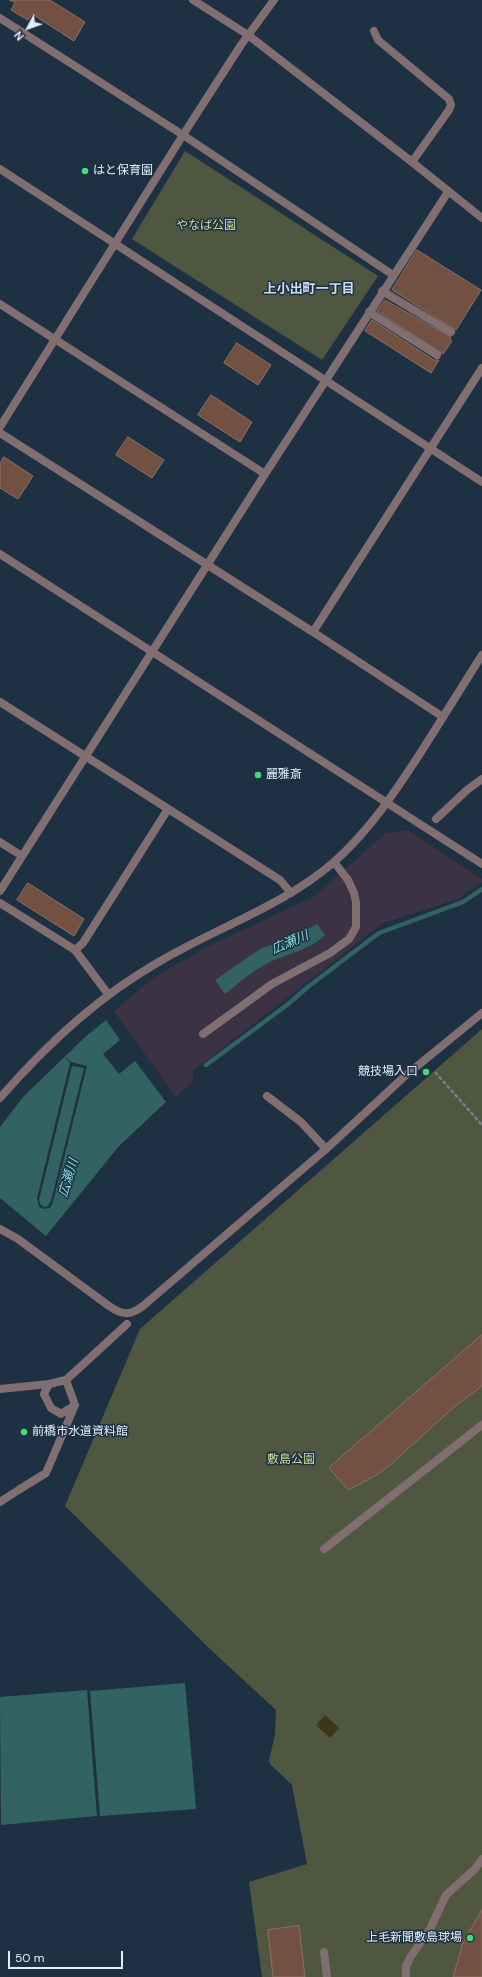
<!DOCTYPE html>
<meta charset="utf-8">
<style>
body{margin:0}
#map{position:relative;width:482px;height:1977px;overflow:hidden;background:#1e3143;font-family:"DM Sans",sans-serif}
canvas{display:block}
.north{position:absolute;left:8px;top:8px;width:40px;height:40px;-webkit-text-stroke:3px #1e3143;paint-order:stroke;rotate:229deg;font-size:11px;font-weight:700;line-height:16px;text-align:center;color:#e1edf9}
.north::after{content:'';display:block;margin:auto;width:14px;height:18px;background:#e1edf9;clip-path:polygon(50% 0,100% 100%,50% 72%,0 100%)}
.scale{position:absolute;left:8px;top:1951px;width:115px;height:18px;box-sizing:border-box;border:2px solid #e1edf9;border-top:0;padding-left:5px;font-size:12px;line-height:14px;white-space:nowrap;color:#e1edf9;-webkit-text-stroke:3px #1e3143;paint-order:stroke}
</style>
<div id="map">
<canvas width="482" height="1977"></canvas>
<div class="north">N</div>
<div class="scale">50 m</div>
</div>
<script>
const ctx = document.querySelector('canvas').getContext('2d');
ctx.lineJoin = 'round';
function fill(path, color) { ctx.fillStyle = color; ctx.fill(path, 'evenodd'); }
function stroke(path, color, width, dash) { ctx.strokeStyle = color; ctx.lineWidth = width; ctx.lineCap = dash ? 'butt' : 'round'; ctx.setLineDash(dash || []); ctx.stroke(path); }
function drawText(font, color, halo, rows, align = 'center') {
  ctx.font = font + ' "DM Sans","Noto Sans JP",sans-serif'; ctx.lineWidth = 3; ctx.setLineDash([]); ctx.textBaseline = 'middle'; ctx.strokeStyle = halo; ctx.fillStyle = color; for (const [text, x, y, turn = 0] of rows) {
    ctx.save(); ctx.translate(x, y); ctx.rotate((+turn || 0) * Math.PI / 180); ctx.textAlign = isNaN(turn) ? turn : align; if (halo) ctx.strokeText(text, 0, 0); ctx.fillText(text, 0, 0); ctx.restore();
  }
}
fill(new Path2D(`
 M408 830 482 879V882L458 899 383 923 193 1071V1081L176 1097 114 1011 156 976 209 946 313 897 386 833Z`), '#3b3343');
fill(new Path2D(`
 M185 151 378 276 322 360 132 239Z
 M482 1029V1977H262L249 1882 307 1864 292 1785 270 1764 269 1760 275 1735 276 1710 210 1649 65 1506 140 1329Z`), '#505740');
fill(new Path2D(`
 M325 1715 339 1728 330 1738 316 1725Z`), '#3f3616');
fill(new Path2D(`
 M317 924 325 935C308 951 288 953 268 963 252 971 239 983 225 994L215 980 260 949 294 937Z
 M106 1020 120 1040 103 1054 119 1074 135 1061 166 1102 119 1146 46 1236 0 1198V1127L23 1097 85 1037Z
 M185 1683 196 1809 100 1816 90 1691Z
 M87 1690 97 1816 1 1825 0 1697Z`), '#336263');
fill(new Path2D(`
 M65 1056 71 1062 87 1066 53 1202 50 1208 44 1209 39 1207 37 1198 70 1063ZM72 1066 84 1068 51 1201 48 1206 44 1207 40 1204 39 1200Z`), '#1e3143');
stroke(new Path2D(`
 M206 1065 287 1005 309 986 379 933 463 902 482 889`), '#336263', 4.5);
const building = new Path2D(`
 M10 0H50L85 22 74 41 32 14 28 20 11 10 15 3Z
 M417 250 481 290 456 330 392 290Z
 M385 300 451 337 450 340 452 341 443 354 377 311Z
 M372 320 434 360H439L431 373 365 331Z
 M237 343 271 365 258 385 224 363Z
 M211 395 252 422 240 442 198 415Z
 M128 437 164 460 152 478 116 455Z
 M4 457 33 476 18 499 0 488V464Z
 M28 883 84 919 74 936 17 900Z
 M482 1335V1386L455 1406 390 1465 375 1476 348 1490 329 1468Z
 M482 1910V1977H453L463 1943Z
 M299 1926 305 1977H273L268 1930Z`);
fill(building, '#735142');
stroke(building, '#8d7063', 1);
stroke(new Path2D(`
 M435 1072 482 1125`), '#738392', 2.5, [4, 2]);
stroke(new Path2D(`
 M382 291 451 332
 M369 312 437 355
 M203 1034 272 984 330 953 349 939 356 927V902L354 893 348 880 334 862
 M267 1096 301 1122 326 1149
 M0 1502 20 1489
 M324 1549 482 1425
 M324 1952 327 1977`), '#816e71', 8);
stroke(new Path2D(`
 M436 819 467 790 482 779
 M66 1380 49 1384 44 1394 51 1408 61 1414 75 1405
 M0 1389 49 1384
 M20 1489 46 1473 75 1405 66 1380 127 1324
 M406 1977V1966L411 1956 430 1929 446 1895 475 1869 482 1859`), '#816e71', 8);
stroke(new Path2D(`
 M193 0 248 35 412 162 482 218
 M0 18 183 135 393 275
 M374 31 378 40 449 99 451 105 449 110 412 162
 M0 169 482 482
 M0 304 265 474
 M0 433 313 632
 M0 702 280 880 291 893
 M443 717 313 632 482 368
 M0 842 22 856
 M0 891 265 474 448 192
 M0 903 75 950 108 994
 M75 950 83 943 168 809`), '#816e71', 8);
stroke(new Path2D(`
 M0 427 183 135 241 45 274 0
 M0 554 482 864
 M0 1098C46 1045 96 998 157 963 215 928 282 907 334 862 370 830 395 792 421 752 441 720 462 687 482 655
 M0 1229 18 1239 109 1306C122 1315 130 1316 143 1306L326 1149 405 1076 482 1013`), '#816e71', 8);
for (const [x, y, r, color] of [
 [85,171,4,"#48d778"],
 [258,775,4,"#48d778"],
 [426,1072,4,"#48d778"],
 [24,1432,4,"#48d778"],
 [470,1938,4,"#48d778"]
]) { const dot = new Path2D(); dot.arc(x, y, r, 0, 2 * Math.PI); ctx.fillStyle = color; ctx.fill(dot); stroke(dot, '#1e3143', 1.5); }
drawText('12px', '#e1edf9', '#1e3143', [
 ["はと保育園",93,171],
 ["麗雅斎",266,775],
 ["競技場入口",418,1072,"right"],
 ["前橋市水道資料館",32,1432],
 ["上毛新聞敷島球場",462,1938,"right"]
], 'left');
drawText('12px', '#cddea2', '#1e3143', [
 ["やなば公園",206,226],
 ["敷島公園",291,1460]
]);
drawText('bold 13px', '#c6def6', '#1e3143', [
 ["上小出町一丁目",309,290]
]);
drawText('italic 13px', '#88dcdd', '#1e3143', [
 ["広瀬川",290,943,-23],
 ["広瀬川",69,1178,-73]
]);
</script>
